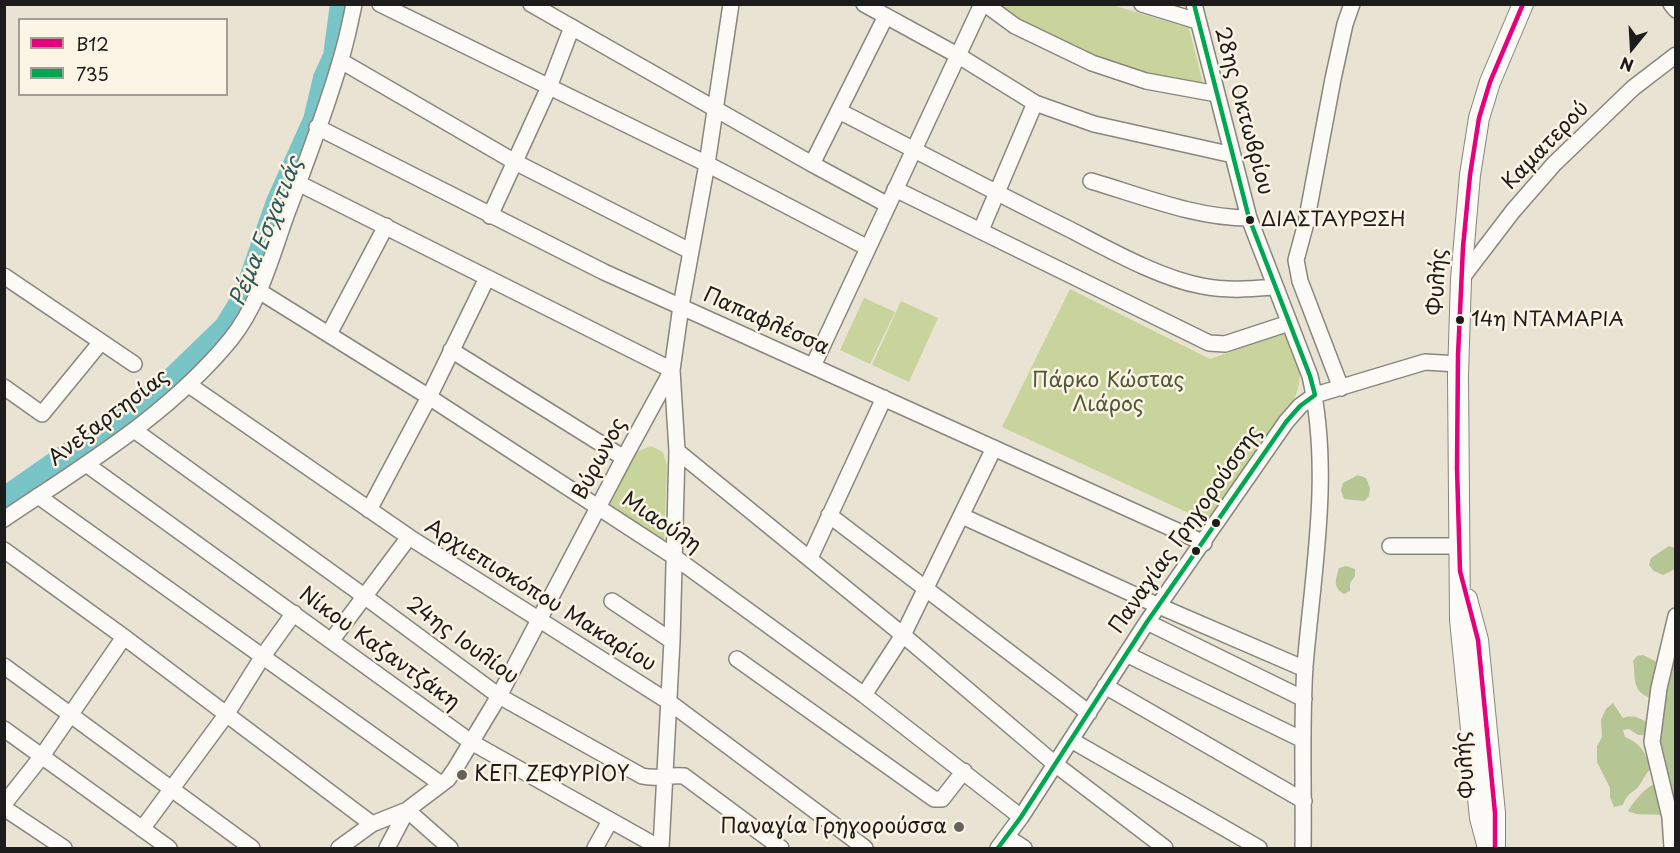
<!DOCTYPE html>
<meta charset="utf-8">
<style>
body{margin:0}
#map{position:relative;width:1680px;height:853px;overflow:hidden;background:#e9e3d3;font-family:"Playpen Sans",sans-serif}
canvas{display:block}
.frame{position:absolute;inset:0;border:6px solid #1c1c1c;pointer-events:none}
.legend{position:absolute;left:18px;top:18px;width:210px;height:78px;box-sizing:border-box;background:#fcf5e5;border:2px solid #a29e95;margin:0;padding:8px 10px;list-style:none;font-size:18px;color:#1c1c1c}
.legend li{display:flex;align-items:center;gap:12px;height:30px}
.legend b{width:30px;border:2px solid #a29e95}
.north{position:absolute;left:1602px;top:18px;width:60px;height:60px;-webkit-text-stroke:4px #fcf5e5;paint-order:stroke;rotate:198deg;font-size:16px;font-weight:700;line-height:24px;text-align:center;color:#1c1c1c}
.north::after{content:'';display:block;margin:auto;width:21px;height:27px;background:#1c1c1c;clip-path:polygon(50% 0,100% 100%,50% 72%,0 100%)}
</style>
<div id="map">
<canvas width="1680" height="853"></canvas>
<div class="frame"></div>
<ul class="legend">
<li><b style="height:8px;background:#e5007d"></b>Β12</li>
<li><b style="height:8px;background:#00a651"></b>735</li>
</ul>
<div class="north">N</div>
</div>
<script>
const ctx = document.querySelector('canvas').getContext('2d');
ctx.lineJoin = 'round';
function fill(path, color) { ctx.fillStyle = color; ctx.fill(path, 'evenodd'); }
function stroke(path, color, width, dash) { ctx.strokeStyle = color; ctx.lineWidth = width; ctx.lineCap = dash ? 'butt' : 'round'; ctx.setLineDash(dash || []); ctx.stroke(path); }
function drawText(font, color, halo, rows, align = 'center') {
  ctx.font = font + ' "Playpen Sans",sans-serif'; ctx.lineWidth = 5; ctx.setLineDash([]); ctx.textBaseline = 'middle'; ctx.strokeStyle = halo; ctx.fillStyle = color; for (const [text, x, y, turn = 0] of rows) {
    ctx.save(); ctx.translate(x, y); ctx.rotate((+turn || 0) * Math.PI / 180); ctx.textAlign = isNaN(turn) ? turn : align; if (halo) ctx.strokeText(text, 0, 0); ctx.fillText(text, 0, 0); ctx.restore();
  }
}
fill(new Path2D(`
 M992 5H1112L1189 28 1203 83C1175 81 1148 76 1121 68 1078 54 1032 26 992 5Z
 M1070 289 1210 359 1286 332C1298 359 1307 377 1291 405L1206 521 1002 427Z
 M864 298 895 312 870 364 840 350Z
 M901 301 938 318 909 382 872 365Z
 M651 446 663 452 667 466 664 544 610 505 636 452Z`), '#c8d49b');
fill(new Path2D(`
 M1358 475 1366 478 1370 488 1369 496 1364 501 1344 499 1341 490 1343 483Z
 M1669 546 1675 548V569L1663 575 1654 571 1649 565 1651 558Z
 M1346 566 1355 569V576L1350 583V591L1344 594C1332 587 1336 579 1339 568Z
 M1675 641V804C1642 765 1666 685 1675 641Z
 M1643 655 1659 663 1650 698C1631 691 1636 677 1633 661L1637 656Z
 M1613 703 1623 718C1632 715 1637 717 1645 721L1647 735H1638L1629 729 1623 730 1625 737C1640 743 1647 753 1650 769 1645 775 1643 780 1639 786 1632 794 1627 793 1623 805L1614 807 1610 797V788L1597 762V746L1602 737 1601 720 1606 709Z
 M1654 784 1662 815C1650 813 1640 817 1628 811 1634 801 1644 789 1654 784Z`), '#b5c594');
stroke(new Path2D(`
 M4 498 163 387 225 327 244 296 277 202 314 120 324 78 334 56 341 4`), '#78c4c6', 22);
const minor = new Path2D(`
 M380 4 707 164 868 248
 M531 4 812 164 888 205
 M864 4 959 56 1035 103 1094 124 1233 155
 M985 4 1015 26 1092 63 1146 81 1217 94
 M1142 4 1197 21
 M1194 4 1249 218 1310 376C1332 471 1313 571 1305 666 1301 727 1304 788 1303 848
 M1671 4 1676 10
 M341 61 515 162 690 251
 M839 111C915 150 992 191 1069 229 1108 249 1159 278 1202 286 1227 291 1250 289 1275 287
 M317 127 604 272 1204 543
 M812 164 886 16
 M1091 181C1142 196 1196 218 1249 218
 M298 183 672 370
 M895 189 1209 343 1225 344 1289 323
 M490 216 549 87 572 27
 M981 230 1035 103
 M4 276 134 364
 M1461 279 1513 211 1554 164 1633 88 1676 55
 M259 291 429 397 673 556 864 695 1021 817
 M329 334 386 226
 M451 350 624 458
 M813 366 982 4
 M189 385 409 537 669 702 865 848
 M4 387 42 414 101 342
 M1341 388 1300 281 1296 260 1306 223 1333 79 1345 24 1352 4
 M134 430 364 596 499 696 642 776C659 780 669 774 684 776L781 848
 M677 451 903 635 1055 764 1165 848
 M86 464 471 742 660 848
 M38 496 441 784
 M369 510 429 397 487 278
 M829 515 1089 713
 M962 516 1159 606 1305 669
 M4 519C84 465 169 415 231 339 259 304 271 258 286 216 305 165 325 114 340 62 346 43 350 24 354 4
 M1390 546H1460
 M4 550 124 637 372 824
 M810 558 884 398
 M612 601 672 641
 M1147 622 1304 699
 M331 641 409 537
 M1126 654 1303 740
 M737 659 934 799H942L964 771
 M4 666 252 848
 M1105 686 1304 801
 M864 695 903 635 994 448
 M4 729 169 848
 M1071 740 1259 848
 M4 804 42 756 124 637
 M4 808 64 848
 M142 829 226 715 263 656 294 613
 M1007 837 1024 848
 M339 848 372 824 407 810 448 779 455 769 499 696 624 458 672 370 681 306 707 164 731 4
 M387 848 407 810 450 848
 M595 848 610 821
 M661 848 672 641 677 451 672 370
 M998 848 1021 817 1147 622 1286 422 1300 406 1315 395 1425 362 1458 364
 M1672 848 1670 817 1652 742 1659 688 1676 616`);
const major = new Path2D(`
 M1467 599 1478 640 1495 813V847
 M1488 848 1480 818 1460 620 1458 375 1461 279 1470 175 1479 118 1490 82 1523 4`);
stroke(minor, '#89867e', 18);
stroke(major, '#89867e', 22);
stroke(minor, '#fcfbf8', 15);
stroke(major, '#fcfbf8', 20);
stroke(new Path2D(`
 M1495 848V813L1478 640 1460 571 1457 468 1458 355 1463 247 1470 175 1479 118 1490 82 1523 4`), '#e5007d', 4.5);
stroke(new Path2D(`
 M998 848 1021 817 1147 622 1286 422 1300 406 1315 395 1310 376 1249 218 1194 4`), '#00a651', 4.5);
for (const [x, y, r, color] of [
 [1250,220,5,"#1c1c1c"],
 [1460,320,5,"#1c1c1c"],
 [1216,523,5,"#1c1c1c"],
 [1196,551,5,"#1c1c1c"],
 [462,775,6,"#64625c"],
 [959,827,6,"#64625c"]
]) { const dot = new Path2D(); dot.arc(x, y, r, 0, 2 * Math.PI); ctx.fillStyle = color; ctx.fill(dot); stroke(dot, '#fcf5e5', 2); }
drawText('20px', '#1c1c1c', '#fcf5e5', [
 ["ΔΙΑΣΤΑΥΡΩΣΗ",1261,220],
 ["14η ΝΤΑΜΑΡΙΑ",1471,320]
], 'left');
drawText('21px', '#1c1c1c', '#fcf5e5', [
 ["28ης Οκτωβρίου",1243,111,75],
 ["Καματερού",1546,146,-46],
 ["Φυλής",1438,282,-87],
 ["Παπαφλέσσα",766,322,24],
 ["Ανεξαρτησίας",109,418,-37],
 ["Βύρωνος",600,459,-62],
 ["Μιαούλη",661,523,34],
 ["Παναγίας Γρηγορούσσης",1186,530,-55],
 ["Αρχιεπισκόπου Μακαρίου",540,596,32],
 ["24ης Ιουλίου",462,641,36],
 ["Νίκου Καζαντζάκη",379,649,36],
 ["Φυλής",1466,765,-96]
]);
drawText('21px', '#4f5839', '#fcf5e5', [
 ["Πάρκο Κώστας",1108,381],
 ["Λιάρος",1108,405]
]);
drawText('21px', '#1c1c1c', '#fcf5e5', [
 ["ΚΕΠ ΖΕΦΥΡΙΟΥ",474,775],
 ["Παναγία Γρηγορούσσα",947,827,"right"]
], 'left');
drawText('italic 22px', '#2d5a5e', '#fcf5e5', [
 ["Ρέμα Εσχατιάς",267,232,-68]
]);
</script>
